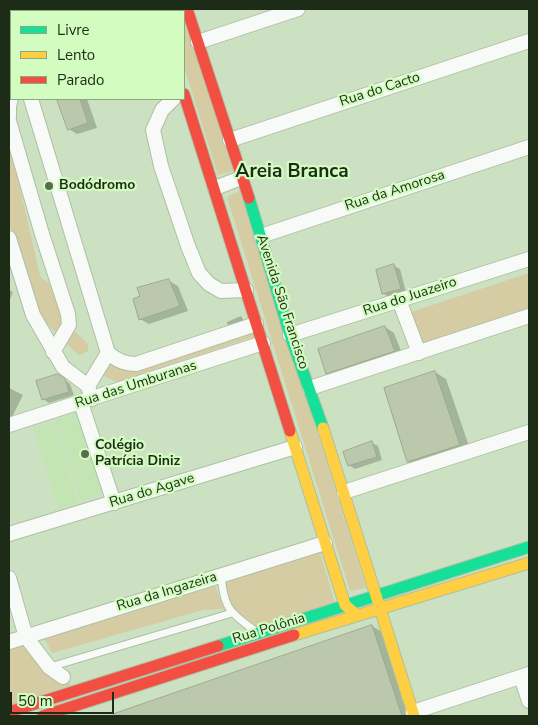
<!DOCTYPE html>
<meta charset="utf-8">
<style>
body{margin:0}
#map{position:relative;width:538px;height:725px;overflow:hidden;background:#cbe1c1;font-family:"Nunito Sans",sans-serif}
canvas{display:block}
.frame{position:absolute;inset:0;border:10px solid #1d2c16;pointer-events:none}
.legend{position:absolute;left:10px;top:10px;width:175px;height:90px;box-sizing:border-box;background:#d3fcc1;border:1px solid #8aa97d;margin:0;padding:6px 9px;list-style:none;font-size:15px;color:#1d2c16}
.legend li{display:flex;align-items:center;gap:10px;height:25px}
.legend b{width:25px;border:1px solid #8aa97d}
.scale{position:absolute;left:10px;top:692px;width:104px;height:22px;box-sizing:border-box;border:2px solid #1d2c16;border-top:0;padding-left:6px;font-size:15px;line-height:18px;white-space:nowrap;color:#1d2c16;-webkit-text-stroke:4px #d3fcc1;paint-order:stroke}
</style>
<div id="map">
<canvas width="538" height="725"></canvas>
<div class="frame"></div>
<ul class="legend">
<li><b style="height:6px;background:#16e098"></b>Livre</li>
<li><b style="height:6px;background:#ffcf43"></b>Lento</li>
<li><b style="height:6px;background:#f24e42"></b>Parado</li>
</ul>
<div class="scale">50 m</div>
</div>
<script>
const ctx = document.querySelector('canvas').getContext('2d');
ctx.lineJoin = 'round';
function fill(path, color) { ctx.fillStyle = color; ctx.fill(path, 'evenodd'); }
function stroke(path, color, width, dash) { ctx.strokeStyle = color; ctx.lineWidth = width; ctx.lineCap = dash ? 'butt' : 'round'; ctx.setLineDash(dash || []); ctx.stroke(path); }
function drawText(font, color, halo, rows, align = 'center') {
  ctx.font = font + ' "Nunito Sans",sans-serif'; ctx.lineWidth = 4.5; ctx.setLineDash([]); ctx.textBaseline = 'middle'; ctx.strokeStyle = halo; ctx.fillStyle = color; for (const [text, x, y, turn = 0] of rows) {
    ctx.save(); ctx.translate(x, y); ctx.rotate((+turn || 0) * Math.PI / 180); ctx.textAlign = isNaN(turn) ? turn : align; if (halo) ctx.strokeText(text, 0, 0); ctx.fillText(text, 0, 0); ctx.restore();
  }
}
fill(new Path2D(`
 M89 408 116 489 81 500 55 420Z
 M53 422 79 503 59 509 33 428Z`), '#c2e5b3');
fill(new Path2D(`
 M184 14 234 171 218 175 184 67Z
 M9 147 18 179 40 276 51 286 65 322 88 344V351L80 355 75 352 59 336 38 313 9 223Z
 M241 190 366 588 350 591 227 197Z
 M529 273V314L423 348 411 312Z
 M251 330 253 337 117 382 106 377 93 368 99 354 131 370 158 364Z
 M320 552 335 603 257 627C239 614 227 608 226 584L233 578Z
 M215 586 224 609 203 610 52 653 45 639Z
 M23 642 71 685 9 706V647Z`), '#d5cca3');
fill(new Path2D(`
 M30 9H81L82 11H35Z
 M9 18 11 20V49L9 50Z
 M58 99H87L97 128 77 134 69 129Z
 M394 266 400 269 406 292 388 297 383 293Z
 M169 281 178 286 188 311 149 324 140 319Z
 M9 290 13 292 9 302Z
 M241 316 244 321 230 325 227 324V322Z
 M385 327 394 333 403 356 336 378 327 373Z
 M435 372 446 379 471 452 420 468 408 462Z
 M64 379 70 384 74 395 49 403 43 399Z
 M9 388 23 395 11 419 9 418Z
 M372 443 378 446 382 460 355 469 349 465Z
 M372 626 384 633 411 716H124L123 713Z`), '#0003');
const building = new Path2D(`
 M57 99H80L88 123 68 130Z
 M394 264 401 289 382 294 376 270Z
 M169 279 180 306 139 320 133 299 140 296 137 288Z
 M385 326 395 351 326 374 318 349Z
 M435 371 460 445 407 462 384 388Z
 M58 374 65 379 69 392 42 400 36 381Z
 M372 441 377 457 348 466 343 452Z
 M372 625 402 716H114V714Z`);
fill(building, '#bcc8ac');
stroke(building, '#9da88e', 1);
const lane = new Path2D(`
 M221 575C224 609 229 611 255 631
 M50 667 232 613`);
const street = new Path2D(`
 M123 11 127 9
 M198 42 298 9
 M9 51H11
 M31 99 108 353C117 360 124 364 136 364L256 324
 M173 99 162 110 153 130 161 166 188 246 199 273 209 284 221 291 246 290
 M9 117V106L11 98
 M9 121 42 234 68 314 69 325 53 352
 M230 140 529 41
 M215 188 241 178
 M261 236 529 147
 M9 238 33 315 63 367 88 386 92 399
 M399 300 419 353
 M290 335 529 259
 M88 386 108 353
 M310 388 529 316
 M81 403 114 503
 M9 425 263 343
 M344 492 529 432
 M9 534 295 447
 M9 578 26 637 49 667 63 677
 M9 642 325 543
 M521 677 529 701
 M413 712 529 674`);
const fast = new Path2D(`
 M158 9V11
 M249 198 290 335 323 428
 M218 646 529 547`);
const slow = new Path2D(`
 M323 428 414 716
 M290 431 345 605 357 615
 M294 635 529 563`);
const jam = new Path2D(`
 M187 9 249 198
 M184 94 290 431
 M9 712 218 646
 M43 716 294 635`);
stroke(lane, '#aebfa5', 9);
stroke(street, '#aebfa5', 16);
stroke(fast, '#aebfa5', 13);
stroke(slow, '#aebfa5', 13);
stroke(jam, '#aebfa5', 13);
stroke(lane, '#f7faf6', 7);
stroke(street, '#f7faf6', 14);
stroke(fast, '#16e098', 11);
stroke(slow, '#ffcf43', 11);
stroke(jam, '#f24e42', 11);
for (const [x, y, r, color] of [
 [49,186,5,"#5a6b52"],
 [85,454,5,"#5a6b52"]
]) { const dot = new Path2D(); dot.arc(x, y, r, 0, 2 * Math.PI); ctx.fillStyle = color; ctx.fill(dot); stroke(dot, '#d3fcc1', 2); }
drawText('14px', '#1d2c16', '#d3fcc1', [
 ["Rua do Cacto",380,90,-18],
 ["Rua da Amorosa",395,191,-18],
 ["Rua do Juazeiro",410,297,-18],
 ["Avenida São Francisco",282,302,72],
 ["Rua das Umburanas",136,385,-18],
 ["Rua do Agave",152,491,-17],
 ["Rua da Ingazeira",167,592,-17],
 ["Rua Polônia",269,629,-17]
]);
drawText('bold 14px', '#1d2c16', '#d3fcc1', [
 ["Bodódromo",59,186],
 ["Colégio",95,446],
 ["Patrícia Diniz",95,462]
], 'left');
drawText('bold 19px', '#1d2c16', '#d3fcc1', [
 ["Areia Branca",292,172]
]);
</script>
